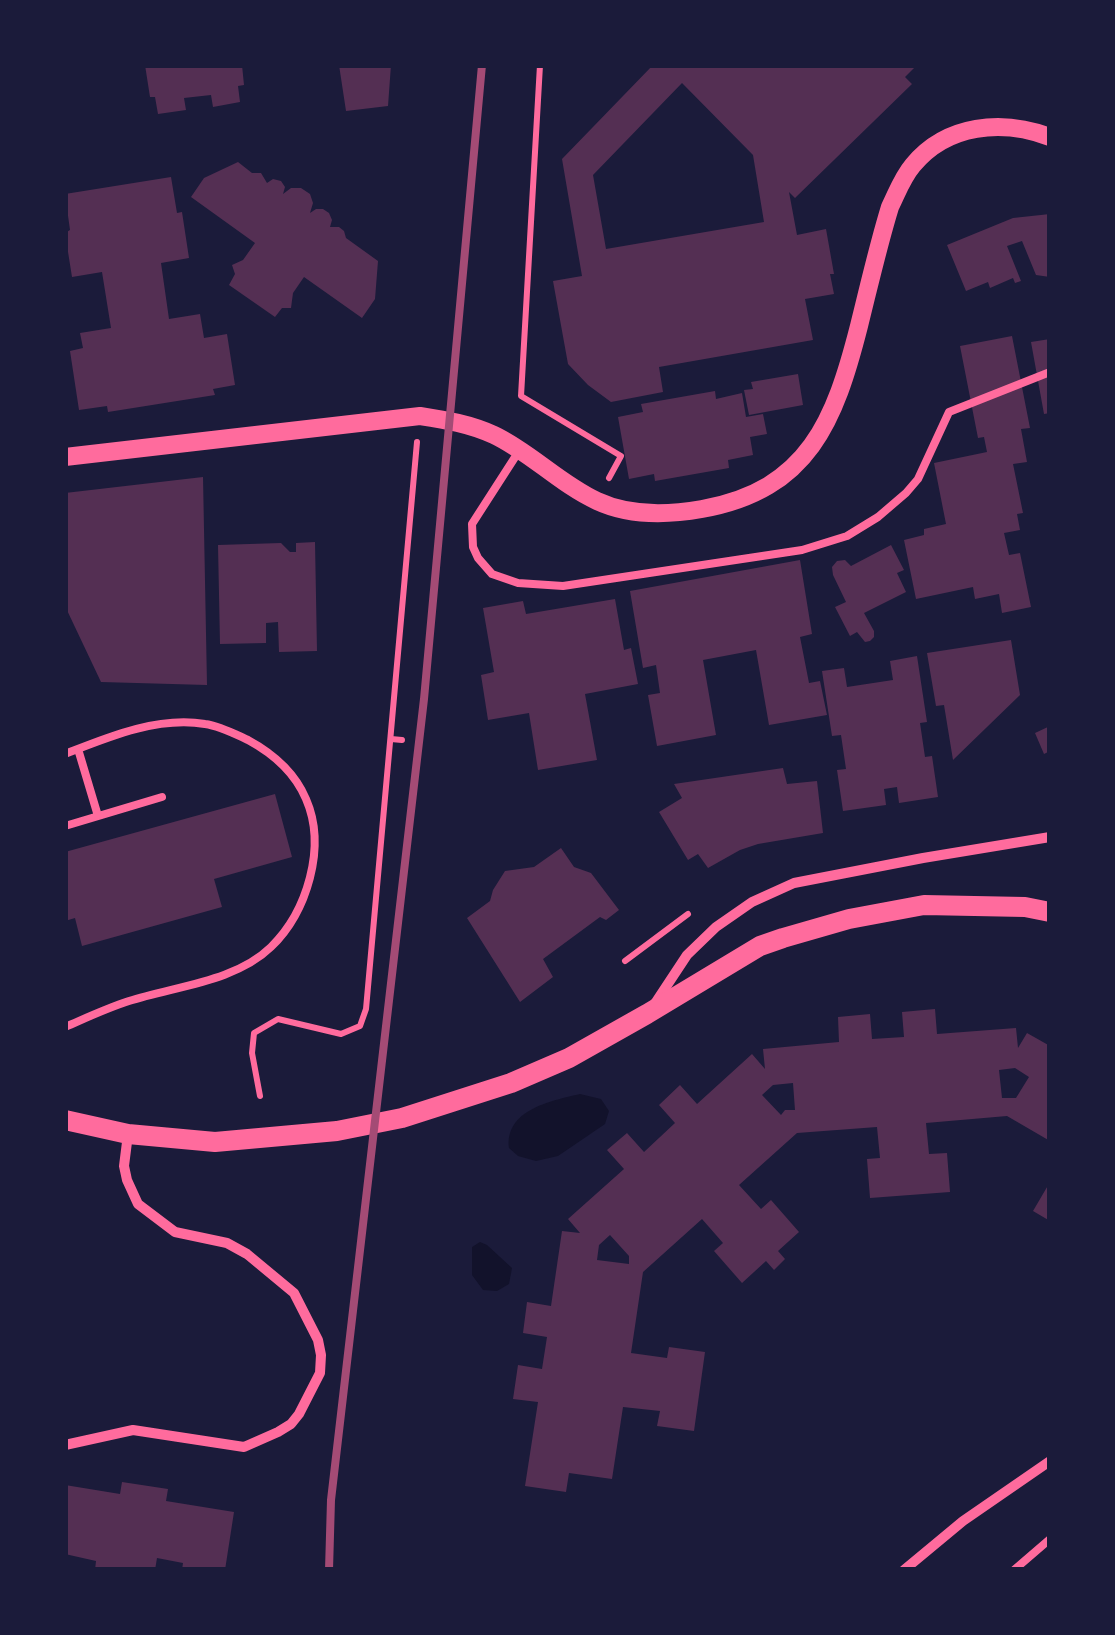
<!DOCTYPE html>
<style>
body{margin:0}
#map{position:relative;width:1115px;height:1635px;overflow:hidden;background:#1b1b3a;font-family:Poppins,sans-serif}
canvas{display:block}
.frame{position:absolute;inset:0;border:68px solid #1b1b3a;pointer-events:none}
</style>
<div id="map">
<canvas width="1115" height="1635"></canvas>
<div class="frame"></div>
</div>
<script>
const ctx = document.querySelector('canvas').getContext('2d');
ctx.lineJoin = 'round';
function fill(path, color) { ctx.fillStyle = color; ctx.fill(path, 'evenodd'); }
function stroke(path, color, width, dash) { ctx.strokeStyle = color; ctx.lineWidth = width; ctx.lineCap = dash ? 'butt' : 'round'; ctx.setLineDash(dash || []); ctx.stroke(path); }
fill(new Path2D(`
 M580 1094 601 1099 609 1111 605 1124 558 1156 536 1161 518 1156 509 1148C505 1110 550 1101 580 1094Z
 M480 1242 487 1245 512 1268 509 1284 497 1291 483 1290 472 1275V1247Z`), '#12122b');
fill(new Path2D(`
 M145 65H242L244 85 238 86 240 102 213 107 211 95 184 98 186 110 158 114 155 97H150Z
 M339 65H391L388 106 346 111Z
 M653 65H917L905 77 912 84 795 198 789 192 797 235 826 229 834 274H830L834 294 805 299 813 340 659 367 663 392 611 402 588 385 568 364 553 281 582 276 562 159ZM682 83 753 155 764 222 606 249 593 175Z
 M238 162 252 173H261L267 183 273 179 281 181 285 187 283 194 291 188H301L310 194 313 203 310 213 316 209H323L329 213 332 220 330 227H339L344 231 346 238 378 261 375 299 362 318 304 277 293 293 291 308H282L275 317 229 285 235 274 232 265 243 260 255 243 191 197 204 178Z
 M171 177 177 213 182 212 189 258 161 263 169 319 200 314 204 338 227 334 235 385 213 389 215 395 108 412 107 406 79 410 70 351 83 348 80 333 111 328 102 272 72 277 65 233 70 230 65 194Z
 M1050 214V277L1036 275 1022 241 1007 246 1021 281 1015 283 1013 278 990 288 988 282 966 291 947 245 1013 218Z
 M1012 336 1030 428 1021 429 1027 462 1013 464 1023 513 1017 514 1020 530 1004 533 1009 555 1020 553 1031 607 1002 613 999 594 975 599 973 587 916 599 904 540 924 535V529L946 524 934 463 987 452 984 437 978 438 960 346Z
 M1050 339V413L1044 414 1031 342Z
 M798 374 803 405 749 415 744 390 753 389 751 382Z
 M715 391 716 399 742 393 746 417 763 414 767 434 750 437 753 455 728 460 729 468 655 481 654 474 629 479 618 417 643 412 641 404Z
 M203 477 207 685 101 682 65 606V493Z
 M315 542 317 651 279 652 278 622 266 623V643L220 644 218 545 281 543 290 552H296V543Z
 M891 545 904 570 897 573 906 592 864 613 874 631V637L870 641 865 642 857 632 850 636 835 607 846 602 833 575 832 567 837 561 845 560 851 566Z
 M800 560 812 634 800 637 809 683 820 681 827 715 769 725 756 650 703 660 716 735 657 746 648 695 660 693 656 665 643 668 630 591Z
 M615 599 624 650 631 648 638 684 585 694 597 760 538 770 529 713 488 720 481 675 494 672 483 608 523 601 526 614Z
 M1011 640 1020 695 953 760 944 705 936 706 927 653Z
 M917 656 927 722 920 723 925 757 932 756 938 797 899 803 897 787 884 789 886 805 843 811 837 770 846 769 841 735 832 736 822 671 844 668 847 687 893 680 890 661Z
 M1050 726V751L1044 754 1035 733Z
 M783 768 787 784 817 781 823 833 758 844 740 850 708 868 698 854 688 860 659 812 682 798 674 784Z
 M275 794 292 857 214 879 222 907 82 946 75 918 65 921V852Z
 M561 848 574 867 591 873 619 910 606 920 600 917 543 959 553 977 520 1002 467 918 490 901 493 890 505 871 534 867Z
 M935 1009 937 1034 1016 1028 1018 1048 1027 1033 1050 1046V1141L1007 1116 926 1123 929 1154 947 1153 950 1192 870 1198 867 1159 880 1158 877 1127 797 1133 739 1185 761 1209 771 1200 799 1232 778 1251 785 1259 774 1270 766 1261 742 1283 714 1251 723 1243 702 1219 643 1272 631 1353 667 1358 669 1347 705 1352 694 1431 657 1426 660 1411 623 1407 612 1479 569 1473 566 1492 525 1486 538 1402 513 1399 518 1365 542 1369 547 1337 523 1333 527 1302 551 1306 562 1231 580 1233 568 1219 624 1169 607 1150 627 1133 644 1152 675 1123 659 1105 680 1085 697 1104 752 1054 765 1069 763 1049 839 1042 838 1017 870 1014 872 1039 904 1037 902 1012ZM1015 1068 1029 1077 1016 1098H1002L999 1070ZM793 1083 795 1110H785L781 1115 762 1095 773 1085ZM610 1235 629 1256V1264L597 1260 599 1245Z
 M1050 1182V1221L1033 1211Z
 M122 1482 168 1489 166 1501 234 1512 225 1570H182L183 1563 157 1558 155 1570H95L96 1561 65 1554V1485L120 1494Z`), '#542f53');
stroke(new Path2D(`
 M540 65 521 396 621 456 609 478
 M391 739 402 740
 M625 961 688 914
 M260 1096 252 1053 254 1033 278 1019 341 1034 360 1026 366 1009 417 442`), '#ff6b9d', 6);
stroke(new Path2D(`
 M519 451 472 524 473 547 478 558 492 574 518 583 563 586 802 550 847 536 878 517 906 493 918 479 949 412 1050 372
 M78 749 98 816
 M65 754C108 737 158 716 205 724 220 726 235 734 248 740 272 753 295 773 306 799 327 847 307 912 271 947 235 982 175 986 129 1001 107 1008 86 1018 65 1027
 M65 826 162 797
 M1014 1570 1050 1539`), '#ff6b9d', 8);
stroke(new Path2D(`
 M654 1005 687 955 716 927 752 902 794 883 923 858 1050 837
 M65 1445 133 1430 244 1447 278 1432 291 1424 299 1414 320 1373 321 1355 318 1340 294 1293 247 1254 227 1243 175 1232 138 1204 127 1180 124 1166 128 1134
 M904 1570 963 1521 1050 1461`), '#ff6b9d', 10);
stroke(new Path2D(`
 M65 457 420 416C446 420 470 424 494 435 530 452 560 484 597 501 629 516 668 515 702 509 809 490 835 420 859 326 869 286 878 246 890 207 897 193 902 178 913 165 947 124 1002 119 1050 137`), '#ff6b9d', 18);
stroke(new Path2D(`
 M65 1120 128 1134 215 1142 337 1131 402 1118 511 1083 569 1058 647 1014 760 946 783 938 849 919 924 905 1025 907 1050 912`), '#ff6b9d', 20);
stroke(new Path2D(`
 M329 1570 331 1500 424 699 482 65`), '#a44b75', 8);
</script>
